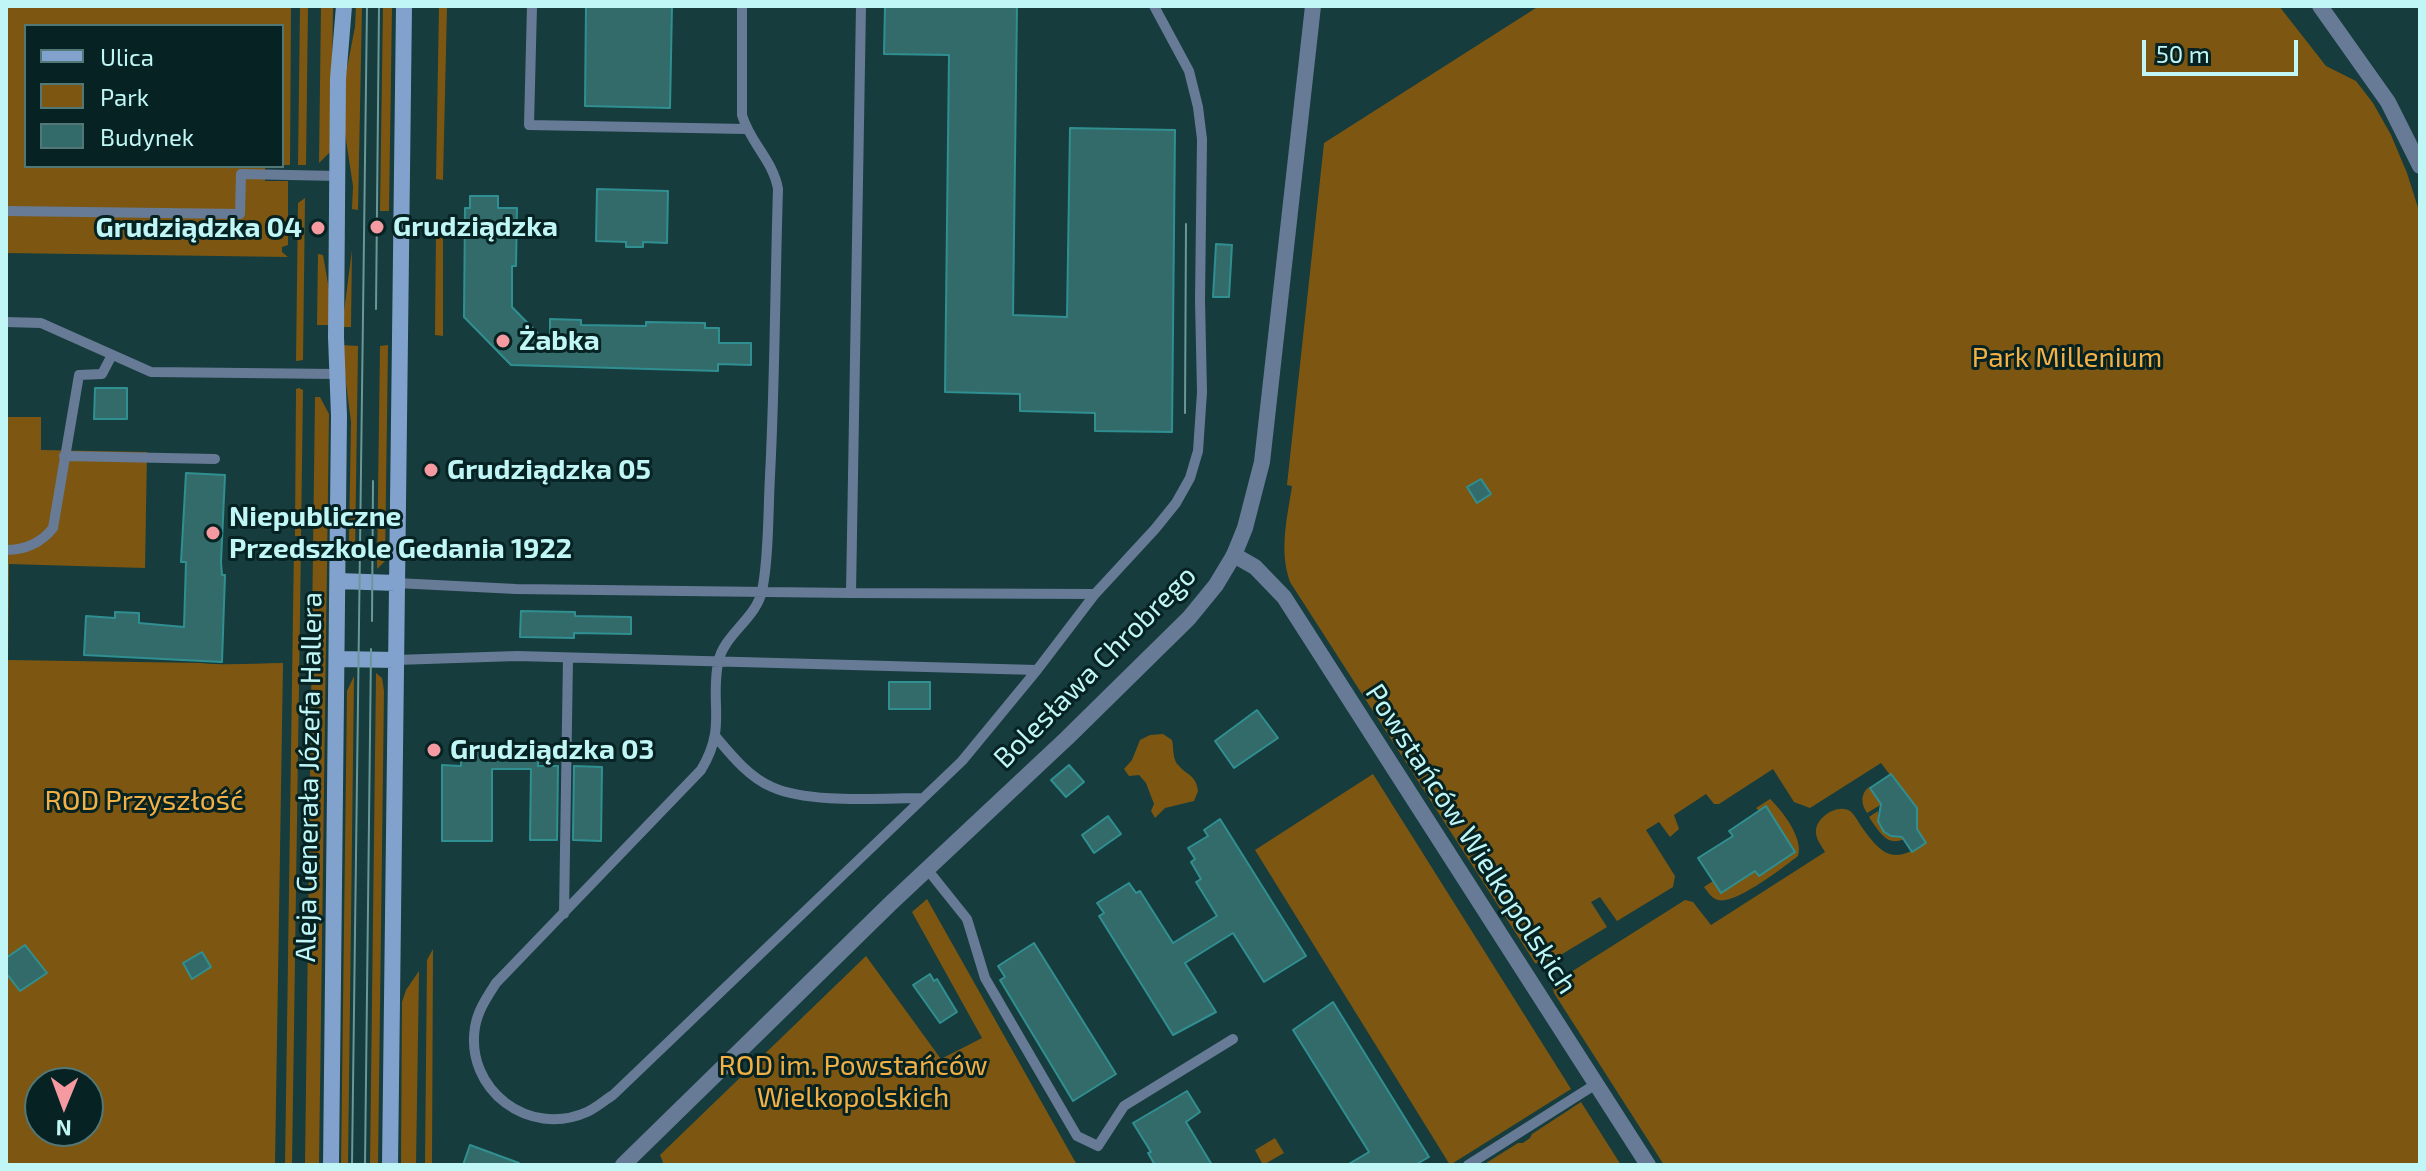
<!DOCTYPE html>
<meta charset="utf-8">
<style>
body{margin:0}
#map{position:relative;width:2426px;height:1171px;overflow:hidden;background:#163c3d;font-family:"Exo 2",sans-serif}
canvas{display:block}
.frame{position:absolute;inset:0;border:8px solid #c0f6f6;pointer-events:none}
.legend{position:absolute;left:24px;top:24px;width:260px;height:144px;box-sizing:border-box;background:#072222;border:2px solid #517777;margin:0;padding:10px 14px;list-style:none;font-size:24px;color:#c0f6f6}
.legend li{display:flex;align-items:center;gap:16px;height:40px}
.legend b{width:40px;border:2px solid #517777}
.north{position:absolute;left:24px;top:1067px;width:80px;height:80px;box-sizing:border-box;background:#072222;border:2px solid #517777;border-radius:50%;rotate:181deg;font-size:22px;font-weight:700;line-height:32px;text-align:center;color:#c0f6f6}
.north::after{content:'';display:block;margin:auto;width:28px;height:36px;background:#f49aa0;clip-path:polygon(50% 0,100% 100%,50% 72%,0 100%)}
.scale{position:absolute;left:2142px;top:40px;width:156px;height:36px;box-sizing:border-box;border:4px solid #c0f6f6;border-top:0;padding-left:10px;font-size:24px;line-height:28px;white-space:nowrap;color:#c0f6f6;-webkit-text-stroke:6px #072222;paint-order:stroke}
</style>
<div id="map">
<canvas width="2426" height="1171"></canvas>
<div class="frame"></div>
<ul class="legend">
<li><b style="height:10px;background:#82a2ce"></b>Ulica</li>
<li><b style="height:22px;background:#7d5711"></b>Park</li>
<li><b style="height:22px;background:#336b6b"></b>Budynek</li>
</ul>
<div class="north">N</div>
<div class="scale">50 m</div>
</div>
<script>
const ctx = document.querySelector('canvas').getContext('2d');
ctx.lineJoin = 'round';
function fill(path, color) { ctx.fillStyle = color; ctx.fill(path, 'evenodd'); }
function stroke(path, color, width, dash) { ctx.strokeStyle = color; ctx.lineWidth = width; ctx.lineCap = dash ? 'butt' : 'round'; ctx.setLineDash(dash || []); ctx.stroke(path); }
function drawText(font, color, halo, rows, align = 'center') {
  ctx.font = font + ' "Exo 2",sans-serif'; ctx.lineWidth = 6; ctx.setLineDash([]); ctx.textBaseline = 'middle'; ctx.strokeStyle = halo; ctx.fillStyle = color; for (const [text, x, y, turn = 0] of rows) {
    ctx.save(); ctx.translate(x, y); ctx.rotate((+turn || 0) * Math.PI / 180); ctx.textAlign = isNaN(turn) ? turn : align; if (halo) ctx.strokeText(text, 0, 0); ctx.fillText(text, 0, 0); ctx.restore();
  }
}
fill(new Path2D(`
 M6 6H291L290 165H282V26H26V166H265V181H288V245L282 247V252L288 257 6 253Z
 M300 6H308L306 165H298Z
 M321 6H333L331 146 330 152 319 163Z
 M356 6H362L358 210 352 209 353 186 344 127 346 73 355 27Z
 M383 6H392L389 211H380Z
 M439 6H447L443 180 436 179Z
 M1539 6H2279L2326 66 2356 81 2373 103 2391 135 2407 173 2420 214V1165H1664L1554 993 1552 984 1685 900 1693 902 1711 925 1825 852C1821 845 1815 838 1816 830 1817 817 1838 803 1850 811 1854 814 1858 821 1861 826 1882 855 1892 865 1926 843L1919 832C1891 848 1886 843 1869 817L1878 811C1875 849 1924 841 1917 808L1882 804 1867 813C1861 804 1860 794 1869 787L1879 800 1890 775 1881 763 1810 808 1794 802 1773 769 1719 804H1714L1706 794 1674 815 1679 829 1670 837 1659 822 1646 830 1675 876 1673 887 1617 921 1600 897 1591 902 1607 927 1544 965 1535 963 1290 582C1279 550 1287 519 1292 486L1287 485 1324 143Z
 M305 198 303 360 296 361 298 203Z
 M436 231H443V336L435 335Z
 M352 250 351 327H342Z
 M318 254 323 255 330 295V325H317Z
 M341 345 358 346 355 556 349 540 351 422Z
 M388 345 385 561 377 569 380 346Z
 M299 388 303 390 301 536H295L296 389Z
 M315 397H320L329 414 319 1165H305Z
 M6 417H41V450L147 452 145 568 9 564 8 660 201 663C229 666 255 663 283 663L275 1165H6ZM40 1083H88V1131H40Z
 M294 545H301L292 1165H285Z
 M376 673 382 678 384 691 378 1165H370Z
 M354 676 348 1165H341L347 691Z
 M1163 734 1172 740C1174 748 1172 760 1179 766 1188 776 1196 775 1198 791L1194 801 1165 808 1155 818 1151 811 1154 804 1146 783 1139 775 1129 776 1124 769 1132 760 1140 740 1150 735Z
 M1373 774 1571 1089 1450 1165 1255 850Z
 M1770 799C1782 810 1804 839 1798 856 1784 867 1735 905 1718 900 1711 898 1708 892 1704 887L1713 881 1721 893 1755 871 1759 876 1795 852 1767 807 1759 811 1756 808Z
 M927 899 1077 1165H664L660 1155 866 956 941 1059 982 1038 912 912Z
 M433 949 432 1165H425L427 960Z
 M419 971 416 1165H401L402 1002 406 990Z
 M1581 1102 1621 1165H1483L1518 1143H1523L1530 1138 1532 1134Z
 M1275 1138 1284 1153 1263 1165 1255 1150Z`), '#7d5711');
const building = new Path2D(`
 M586 6H672L670 108 585 106Z
 M885 6H1017L1013 315 1067 317 1070 128 1175 130 1172 432 1095 431V413L1020 411V394L945 392 949 55 884 54Z
 M597 189 668 191 667 243 643 242V247H626V242L596 241Z
 M470 196H498V208H517L516 266H512V307L550 346V319L581 320V325L646 326V322L705 323V328H719V343H751V365L718 364V371L511 365 464 317 465 208H470Z
 M1216 244 1232 245 1229 297H1213Z
 M95 388H127V419H94Z
 M186 473 225 475 221 562 222 575H225L222 662 84 655 86 616 115 618V612L139 613V623L184 627 186 562H181Z
 M1481 479 1491 494 1477 503 1467 487Z
 M521 611 575 612V616L631 617V634L574 633V638L520 637Z
 M889 682H930V709H889Z
 M1257 710 1278 738 1234 768 1215 741Z
 M461 744 539 745 538 766H558L557 840H530L531 769H492V841H442V765L461 766Z
 M1069 765 1084 782 1066 797 1051 780Z
 M574 766 602 767 601 841 573 840Z
 M1891 774 1917 808V829L1926 843 1912 852 1902 837 1891 836 1884 832 1878 821 1881 804 1870 788Z
 M1766 806 1795 852 1759 876 1755 871 1721 893 1698 858 1733 836 1729 831Z
 M1108 816 1121 834 1094 853 1082 835Z
 M1220 819 1306 956 1264 982 1233 933 1185 963 1216 1012 1173 1035 1099 916 1104 913 1097 903 1129 883 1136 893 1140 891 1173 943 1217 916 1196 882 1201 879 1191 862 1195 859 1188 848 1208 836 1204 830Z
 M1034 943 1116 1074 1073 1101 1000 980 1005 977 998 966Z
 M25 945 47 973 20 991 6 973V958Z
 M202 952 211 967 192 979 183 963Z
 M930 974 934 981 937 979 957 1012 940 1023 913 985Z
 M1333 1002 1429 1157 1415 1165H1347L1369 1152 1293 1030Z
 M1187 1091 1200 1112 1186 1122 1212 1165H1155L1148 1153 1151 1152 1133 1123Z
 M470 1145 519 1163 518 1165H463Z`);
fill(building, '#336b6b');
stroke(building, '#308f91', 2);
stroke(new Path2D(`
 M532 6 529 125 746 129
 M742 6V115C750 143 773 160 778 189 775 284 775 380 770 476 768 511 769 557 762 591 756 619 723 635 718 663 710 706 727 727 701 770L496 983C487 997 478 1010 475 1027 465 1090 529 1138 587 1112 596 1108 605 1100 613 1095L962 761 1037 670 1095 594 1155 529 1176 503 1190 478 1198 451 1202 392 1200 300 1202 139 1198 107 1189 71 1154 6
 M6 211 240 214 241 174 338 176
 M6 322 41 323 151 372 336 374
 M64 456 215 459
 M6 550C25 550 41 543 53 528L79 375 102 374 112 355
 M396 583 516 589 851 593 861 6
 M851 593 1095 594
 M396 660 517 656 1037 670
 M716 737C732 756 749 777 772 787 809 804 881 798 923 798
 M927 869 967 919 985 978 1077 1136 1098 1146 1124 1106 1233 1039
 M564 914 568 658
 M1468 1165 1596 1084`), '#677b97', 10);
stroke(new Path2D(`
 M1234 555 1255 567 1284 597 1648 1165`), '#677b97', 16);
stroke(new Path2D(`
 M2320 6 2388 102 2420 166
 M623 1165 891 903 1067 738 1189 618 1216 585 1234 555 1245 528 1262 462 1313 6`), '#677b97', 16);
stroke(new Path2D(`
 M338 581 396 583
 M337 659 396 660
 M331 1165 339 416 336 337 338 79 344 6
 M390 1165 404 6`), '#82a2ce', 16);
stroke(new Path2D(`
 M376 309 379 6
 M1185 413 1186 224
 M372 621 373 481
 M352 1165 367 6
 M365 1165 371 649`), '#6a9899', 2);
for (const [x, y, r, color] of [
 [377,227,8,"#f49aa0"],
 [318,228,8,"#f49aa0"],
 [503,341,8,"#f49aa0"],
 [431,470,8,"#f49aa0"],
 [213,533,8,"#f49aa0"],
 [434,750,8,"#f49aa0"]
]) { const dot = new Path2D(); dot.arc(x, y, r, 0, 2 * Math.PI); ctx.fillStyle = color; ctx.fill(dot); stroke(dot, '#072222', 3); }
drawText('bold 28px', '#c0f6f6', '#072222', [
 ["Grudziądzka",393,227],
 ["Grudziądzka 04",302,228,"right"],
 ["Żabka",519,341],
 ["Grudziądzka 05",447,470],
 ["Niepubliczne",229,517],
 ["Przedszkole Gedania 1922",229,549],
 ["Grudziądzka 03",450,750]
], 'left');
drawText('28px', '#f2b045', '#072222', [
 ["Park Millenium",2067,358],
 ["ROD Przyszłość",144,801],
 ["ROD im. Powstańców",853,1066],
 ["Wielkopolskich",853,1098]
]);
drawText('28px', '#c0f6f6', '#072222', [
 ["Bolesława Chrobrego",1095,667,-45],
 ["Aleja Generała Józefa Hallera",309,777,-89],
 ["Powstańców Wielkopolskich",1471,839,57]
]);
</script>
